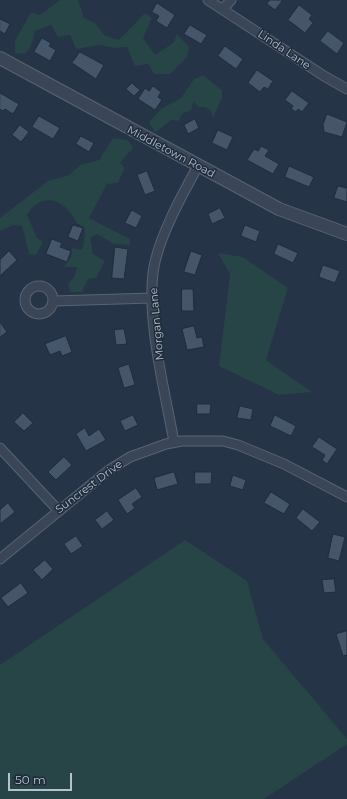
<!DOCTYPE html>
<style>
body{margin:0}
#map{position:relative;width:347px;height:799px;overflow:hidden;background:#253446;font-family:Montserrat,sans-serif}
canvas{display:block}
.scale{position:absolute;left:8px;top:773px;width:64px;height:18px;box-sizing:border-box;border:2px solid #b7c1ce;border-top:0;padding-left:5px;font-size:12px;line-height:14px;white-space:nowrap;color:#b7c1ce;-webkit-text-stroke:3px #1e2b3a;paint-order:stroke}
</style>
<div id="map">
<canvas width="347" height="799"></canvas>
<div class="scale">50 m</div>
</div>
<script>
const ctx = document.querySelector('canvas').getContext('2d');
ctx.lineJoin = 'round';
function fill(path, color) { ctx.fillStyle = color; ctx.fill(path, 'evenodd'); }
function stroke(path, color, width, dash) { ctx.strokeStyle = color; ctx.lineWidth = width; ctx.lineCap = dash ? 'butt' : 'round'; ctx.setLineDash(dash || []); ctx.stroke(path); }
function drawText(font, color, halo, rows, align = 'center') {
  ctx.font = font + ' Montserrat,sans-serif'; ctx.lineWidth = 3; ctx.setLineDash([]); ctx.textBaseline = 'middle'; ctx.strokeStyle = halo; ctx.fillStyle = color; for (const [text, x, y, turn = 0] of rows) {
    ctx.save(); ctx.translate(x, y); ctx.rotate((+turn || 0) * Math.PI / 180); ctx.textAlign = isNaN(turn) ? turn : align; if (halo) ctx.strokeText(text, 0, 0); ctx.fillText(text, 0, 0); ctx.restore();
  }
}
fill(new Path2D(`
 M60 0H78L84 18 95 23 104 35 119 40 145 13 152 18 143 38 155 55 173 43 177 34 189 47 187 57 170 74H154L148 64 135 66 127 47 115 48 99 45 76 49 70 35 58 37 51 25 35 31 31 46 25 54 15 53V41L31 12 40 15Z
 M203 75 222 90V98L213 118 210 110 205 107H198L194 101 191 110 182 114 179 121 171 120 155 133 149 122 161 109 181 98 194 79Z
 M113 138 128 140 133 148 120 163 125 168 118 183 107 184 89 218 130 239V245L114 244 97 234 90 238 93 254 105 261 96 278 88 279 82 292H70L68 284 75 275 77 267H64L71 257 72 248 82 250 85 236 84 227C73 222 76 220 70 212 55 195 38 197 27 215L37 238 43 242 36 255 29 254 22 226 13 225 0 231V218L48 181 69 175 80 165 99 160Z
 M218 253 243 257 288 288 266 360 312 392 279 395 219 366 230 274Z
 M185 540 247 581 263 639 347 739V744L264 799H0V665Z`), '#274447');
const building = new Path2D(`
 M270 0H283L275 10 267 4Z
 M157 3 175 15 167 28 156 21 159 16 152 12Z
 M299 5 312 15 309 19 313 23 305 33 288 20Z
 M0 19 10 24 5 34 0 31Z
 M190 25 207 35 201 44 184 34Z
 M328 31 344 43 337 54 320 41Z
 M42 38 51 43 49 46 56 50 50 61 34 52Z
 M225 46 243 59 236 69 218 56Z
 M80 52 104 65 96 79 72 63Z
 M257 70 273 81 268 89 264 87 260 92 248 83Z
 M132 83 140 90 134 96 126 89Z
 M153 86 161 92 158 97 162 100 155 110 138 99 145 88 149 91Z
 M292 91 309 103 302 112 298 109 296 112 291 109 293 106 285 100Z
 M0 93 19 104 13 114 5 109 3 111 0 109Z
 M327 114 347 122 342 137 324 132 323 125Z
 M39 116 60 128 53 139 32 127Z
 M195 119 199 128 188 134 184 125Z
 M20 125 29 132 21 142 12 135Z
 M218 130 233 137 227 150 212 143Z
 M81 136 94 143 89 152 76 144Z
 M261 146 269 150 265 156 279 164 273 174 247 160 254 149 258 151Z
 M289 166 314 177 309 187 285 177Z
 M147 171 155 191 145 195 137 175Z
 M338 186 347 188V202L334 198Z
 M220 208 225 218 212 224 208 214Z
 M132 210 142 216 136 228 125 223Z
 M73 225 83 228 78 241 68 237Z
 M245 225 260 231 256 242 241 236Z
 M52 239 62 243 60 247 71 251 67 262 46 254Z
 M278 244 298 253 293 263 274 254Z
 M115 247 128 249 124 279 112 278Z
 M9 251 17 260 0 276V260Z
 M191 251 202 255 195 275 184 272Z
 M323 265 340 271 335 283 319 277Z
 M182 289H193L194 311H182Z
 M0 322 7 332 0 337Z
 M194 326 197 338 202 337 204 347 187 350 182 329Z
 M124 329 127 344 116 345 114 330Z
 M66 336 72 352 62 356 60 351 50 355 45 344Z
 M129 364 135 385 124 388 118 368Z
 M197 404H211L210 414H197Z
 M240 406 253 409 251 420 237 418Z
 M23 413 33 423 24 431 14 422Z
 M133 415 138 425 125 431 120 421Z
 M275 415 296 426 291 436 270 426Z
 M85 428 89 436 99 429 106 440 86 451 76 434Z
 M319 437 337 449 327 464 322 460 325 455 312 447Z
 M64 457 72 465 56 480 48 472Z
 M174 472 178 484 157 490 154 478Z
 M195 472H212L211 484H195Z
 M233 475 246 480 243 490 230 486Z
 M136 488 142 497 132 504 135 508 127 514 118 500Z
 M271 492 290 504 284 514 264 503Z
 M8 503 15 512 0 524V510Z
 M303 509 320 522 312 531 296 518Z
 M107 511 114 520 102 529 95 520Z
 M333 534 345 537 339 561 328 558Z
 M76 536 83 546 71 554 64 544Z
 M45 560 53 569 42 580 33 570Z
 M334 579 336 592 324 593 322 580Z
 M21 583 28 593 8 607 1 598Z
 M347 631V655L343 656 336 634Z`);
fill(building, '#46566a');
stroke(building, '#202d3c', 1);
const minor = new Path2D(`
 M208 0 324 76 347 89
 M223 9 231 0
 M25 300a14 14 0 1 1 28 0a14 14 0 1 1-28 0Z
 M54 301 152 298
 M174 442C165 392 147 322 153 273 157 240 182 195 198 166
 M0 448 58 510
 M0 559 109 470 130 457 166 444 182 441H223L238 445 284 464 347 497`);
const tertiary = new Path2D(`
 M0 58 279 209 347 234`);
stroke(minor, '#586472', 11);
stroke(tertiary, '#586472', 14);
stroke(minor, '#3a4655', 9);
stroke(tertiary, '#3a4655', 12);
drawText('11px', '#b7c1ce', '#1e2b3a', [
 ["Linda Lane",284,50,34],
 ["Middletown Road",171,152,28],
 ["Morgan Lane",157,324,-95],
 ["Suncrest Drive",89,487,-37]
]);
</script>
